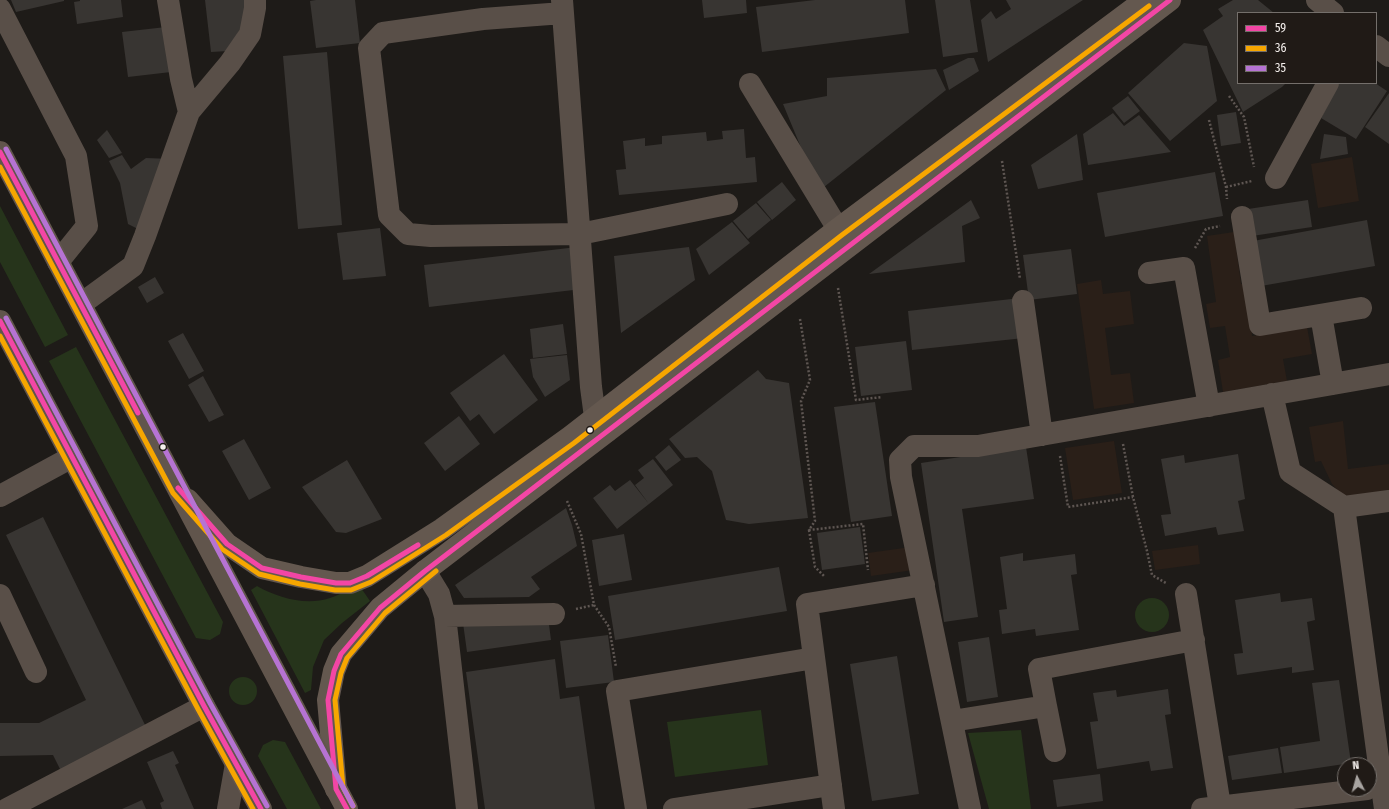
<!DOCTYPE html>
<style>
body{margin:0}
#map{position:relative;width:1389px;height:809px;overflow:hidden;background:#1e1b18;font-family:"Fira Sans Condensed",sans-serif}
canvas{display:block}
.legend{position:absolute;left:1237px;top:12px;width:140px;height:72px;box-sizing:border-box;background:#201a16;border:1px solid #746f6b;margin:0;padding:5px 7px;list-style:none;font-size:12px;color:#f3eeeb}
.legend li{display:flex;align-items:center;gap:8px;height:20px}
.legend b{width:20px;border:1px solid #746f6b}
.north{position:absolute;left:1337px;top:757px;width:40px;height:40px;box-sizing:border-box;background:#201a16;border:1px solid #746f6b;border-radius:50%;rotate:354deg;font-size:11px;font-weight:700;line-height:16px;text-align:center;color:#f3eeeb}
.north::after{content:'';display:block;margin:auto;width:14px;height:18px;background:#a8a4a1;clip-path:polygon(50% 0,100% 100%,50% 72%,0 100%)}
</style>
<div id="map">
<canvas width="1389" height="809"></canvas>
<ul class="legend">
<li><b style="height:5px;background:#f346a5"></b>59</li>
<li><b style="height:5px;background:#f7a600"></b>36</li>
<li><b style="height:5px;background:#b673d3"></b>35</li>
</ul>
<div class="north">N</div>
</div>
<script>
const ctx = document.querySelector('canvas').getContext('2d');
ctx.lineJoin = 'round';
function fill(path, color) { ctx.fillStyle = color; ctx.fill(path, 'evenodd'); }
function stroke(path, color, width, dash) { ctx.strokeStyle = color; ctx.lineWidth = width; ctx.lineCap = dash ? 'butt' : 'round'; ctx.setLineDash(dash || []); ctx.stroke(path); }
fill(new Path2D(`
 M1352 157 1359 201 1318 208 1311 164Z
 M1234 232 1241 284 1248 283 1252 336 1307 327 1312 354 1283 359 1287 381 1223 392 1218 360 1230 357 1225 326 1210 328 1206 304 1216 302 1207 236Z
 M1101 280 1103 294 1130 291 1134 324 1105 328 1111 375 1130 373 1134 403 1094 409 1077 284Z
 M1343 421 1348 469 1389 464V490L1344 497 1332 484 1321 461 1315 462 1309 427Z
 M1114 441 1122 493 1073 500 1065 448Z
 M925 545 928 568 871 576 868 553Z
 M1198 545 1200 564 1155 570 1152 551Z`), '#2a1f18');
fill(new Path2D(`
 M0 206 68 335 45 347 0 262Z
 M76 347 223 622 220 634 210 640 196 638 49 361Z
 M359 585 370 601 342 623 324 640 313 667 311 690 305 693 251 590 257 586C278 598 306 606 330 598 340 595 349 589 359 585Z
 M1135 615a17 17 0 1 1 34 0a17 17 0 1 1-34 0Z
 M229 691a14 14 0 1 1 28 0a14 14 0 1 1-28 0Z
 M761 710 768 765 675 777 667 722Z
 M1021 730 1031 809H989L968 733Z
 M273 740 285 742 321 809H287L258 756 263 745Z`), '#26341b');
fill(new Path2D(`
 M11 0H64V1L16 12Z
 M80 0H121L123 17 77 24 74 2 80 1Z
 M205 0H247L248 15 228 51 211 52Z
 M316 0H355L360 43 316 48 310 1Z
 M702 0H746L747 13 704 18Z
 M815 0H905L909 33 762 52 756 7Z
 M935 0H970L978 52 943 57Z
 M1006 0H1083L988 62 981 20 991 11 996 19 1011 9Z
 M1233 0H1258L1274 13H1238V83H1286L1282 87 1243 112 1203 30 1223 16 1218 9Z
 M166 27 171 72 128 77 122 32Z
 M1184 43 1207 46 1217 101 1170 141 1128 93Z
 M327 52 342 225 298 229 283 56Z
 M968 58H974L979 71 949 90 943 70Z
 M936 69 946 90 819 191 783 104 827 96V78Z
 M1339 83H1375L1387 91 1356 139 1321 118Z
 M1389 93V144L1365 127Z
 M1128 96 1140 111 1124 123 1112 108Z
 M1236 112 1241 143 1221 146 1217 115Z
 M1113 113 1124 126 1139 115 1171 152 1088 165 1083 134Z
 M744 129 746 158 755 157 757 182 619 195 616 170 626 169 623 141 645 138V146L662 144V136L706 132 707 141 723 139 722 131Z
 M107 130 122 153 109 158 97 140Z
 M1077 134 1083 180 1038 189 1031 165Z
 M1324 134 1346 137 1348 154 1320 159Z
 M122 155 131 169 146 158 171 159 144 232 128 224 120 183 109 161Z
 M1215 172 1223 216 1105 237 1097 193Z
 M782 182 796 200 772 220 757 202Z
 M971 200 980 218 962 226 965 262 869 274Z
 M1308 200 1312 227 1252 236 1248 209Z
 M756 203 771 220 748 239 733 221Z
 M1367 220 1375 266 1261 286 1253 241Z
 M732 222 750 243 709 275 696 249Z
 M380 228 386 276 343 280 337 233Z
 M577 247 582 289 429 307 424 265Z
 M689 247 695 280 621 333 614 256Z
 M1071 249 1077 294 1029 300 1023 255Z
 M155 277 164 293 147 303 138 287Z
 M1020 298 1024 338 912 350 908 311Z
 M563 324 567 354 533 358 530 329Z
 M183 333 204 371 189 379 168 341Z
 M906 341 912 390 861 396 855 347Z
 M504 354 538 400 494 434 479 414 470 421 450 393Z
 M567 355 570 380 545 397 533 377 530 359Z
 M758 370 766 379 789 383 808 518 749 524 726 520 712 471 697 457 685 458 669 439Z
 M203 376 224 415 209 422 188 385Z
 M875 402 892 516 851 522 834 407Z
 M459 416 480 444 445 471 424 443Z
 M244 439 271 488 249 500 222 451Z
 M669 445 681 460 666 471 655 457Z
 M1026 447 1034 499 962 509 978 617 944 622 921 463Z
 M1238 454 1245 499 1238 501 1244 531 1218 535 1216 527 1165 536 1161 515 1171 514 1161 459 1184 455 1185 463Z
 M653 459 673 485 649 504 635 485 644 478 638 470Z
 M347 460 382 519 346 533 336 532 302 487Z
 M630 480 649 504 617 529 593 498 610 485 615 491Z
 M566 508 572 525 577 546 531 577 540 589 529 597 464 598 455 585Z
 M43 517 148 731 62 773 53 755 0 756V723H39L86 700 6 535Z
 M860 527 865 564 822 570 817 533Z
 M624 534 632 580 599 586 592 540Z
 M1023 553V561L1075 554 1077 574 1071 575 1079 630 1036 636 1035 629 1002 634 999 610 1007 609 1000 557Z
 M779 567 787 611 615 640 608 596Z
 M1280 593 1281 602 1312 598 1315 620 1307 622 1314 670 1292 673V667L1237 675 1234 654 1243 653 1235 600Z
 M548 617 551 640 467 652 463 623Z
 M608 635 614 682 566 688 560 641Z
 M989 637 998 697 967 702 958 642Z
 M897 656 919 794 872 801 850 664Z
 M555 659 560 699 579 696 595 809H485L466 672Z
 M1339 680 1351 763 1284 773 1280 747 1320 741 1312 683Z
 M1168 689 1171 714 1165 715 1173 768 1151 771 1149 761 1097 769 1090 722 1098 721 1093 693 1116 690 1117 697Z
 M1278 748 1282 773 1232 780 1228 756Z
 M173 751 179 763 175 765 194 809H162L160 803 164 801 147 762Z
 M1100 774 1103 801 1057 807 1053 780Z
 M142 800 146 809H122Z`), '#383532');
stroke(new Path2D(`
 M1229 96 1244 117 1254 167
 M1209 120 1226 187 1227 199
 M1002 161 1020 279
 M1226 187 1252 181
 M1195 248 1206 229 1220 226
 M838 288 856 400 882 397
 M800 319 810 380 801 401 815 521 809 530 863 524 868 570
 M1123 444 1133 497 1147 551 1152 575 1166 583
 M1060 456 1068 507 1133 497
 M567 501 581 534 594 605 609 627 616 667
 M809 530 815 567 824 576
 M576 609 594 605`), '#5e5652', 2.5, [2, 2]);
stroke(new Path2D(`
 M562 0 591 387 595 417 606 432
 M1317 0 1333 13
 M0 9 76 156 87 226 58 262
 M563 13 483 19 383 33 369 48 389 215 408 234 431 236 580 234 727 204
 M1376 46 1389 56
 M750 84 838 229
 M189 112 230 63 250 34 255 8V0
 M1276 178 1328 83
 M1242 217 1260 325 1361 308
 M1149 273 1184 268 1209 406
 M1023 301 1042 435
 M81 304 133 266 145 236 189 112 181 79 168 0
 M1321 315 1333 384
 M1272 394 1290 472 1344 507
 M0 496 72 457
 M425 571 439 594 445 616 467 809
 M1186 594 1220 806
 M0 595 36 672
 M445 616 554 614
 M1046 706 1039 669 1194 640
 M952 721 1046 706 1055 751
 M7 809 204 706
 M228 809 236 764
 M636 809 617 691 814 658
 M674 809 831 785
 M834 809 807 604 924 585
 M970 809 901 477 900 460 914 446H978L1389 374
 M1202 809 1367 789
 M1385 809 1344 507 1389 501`), '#594f48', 22);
stroke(new Path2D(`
 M188 500 227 544 262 568 301 577 336 583H350L367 576 442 529 570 437 838 229 1145 0
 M336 789 328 700 334 671 341 654 380 608 425 571 1170 0`), '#64584f', 22);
stroke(new Path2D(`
 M0 152 347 809
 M0 321 204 706 261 809`), '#61554c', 22);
stroke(new Path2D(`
 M0 152 138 413
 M0 321 204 706 261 809
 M178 488 227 544 262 568 301 577 336 583H350L367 576 418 545
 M347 809 336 789 328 700 334 671 341 654 380 608 425 571 1170 0`), '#f346a5', 5);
stroke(new Path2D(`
 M0 167 173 493 222 549 259 574 300 584 335 590H351L371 582 446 535 574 443 842 235 1149 6
 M0 336 198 709 253 809
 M353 806 343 787 335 700 341 673 347 658 385 613 436 571`), '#f7a600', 5);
stroke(new Path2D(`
 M6 149 353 806
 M6 318 210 703 267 806`), '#b673d3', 5);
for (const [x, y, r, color] of [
 [590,430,3.5,"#f3eeeb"],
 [163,447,3.5,"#f3eeeb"]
]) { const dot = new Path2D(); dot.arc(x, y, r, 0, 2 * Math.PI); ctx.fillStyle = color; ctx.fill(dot); stroke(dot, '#201a16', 1.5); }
</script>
